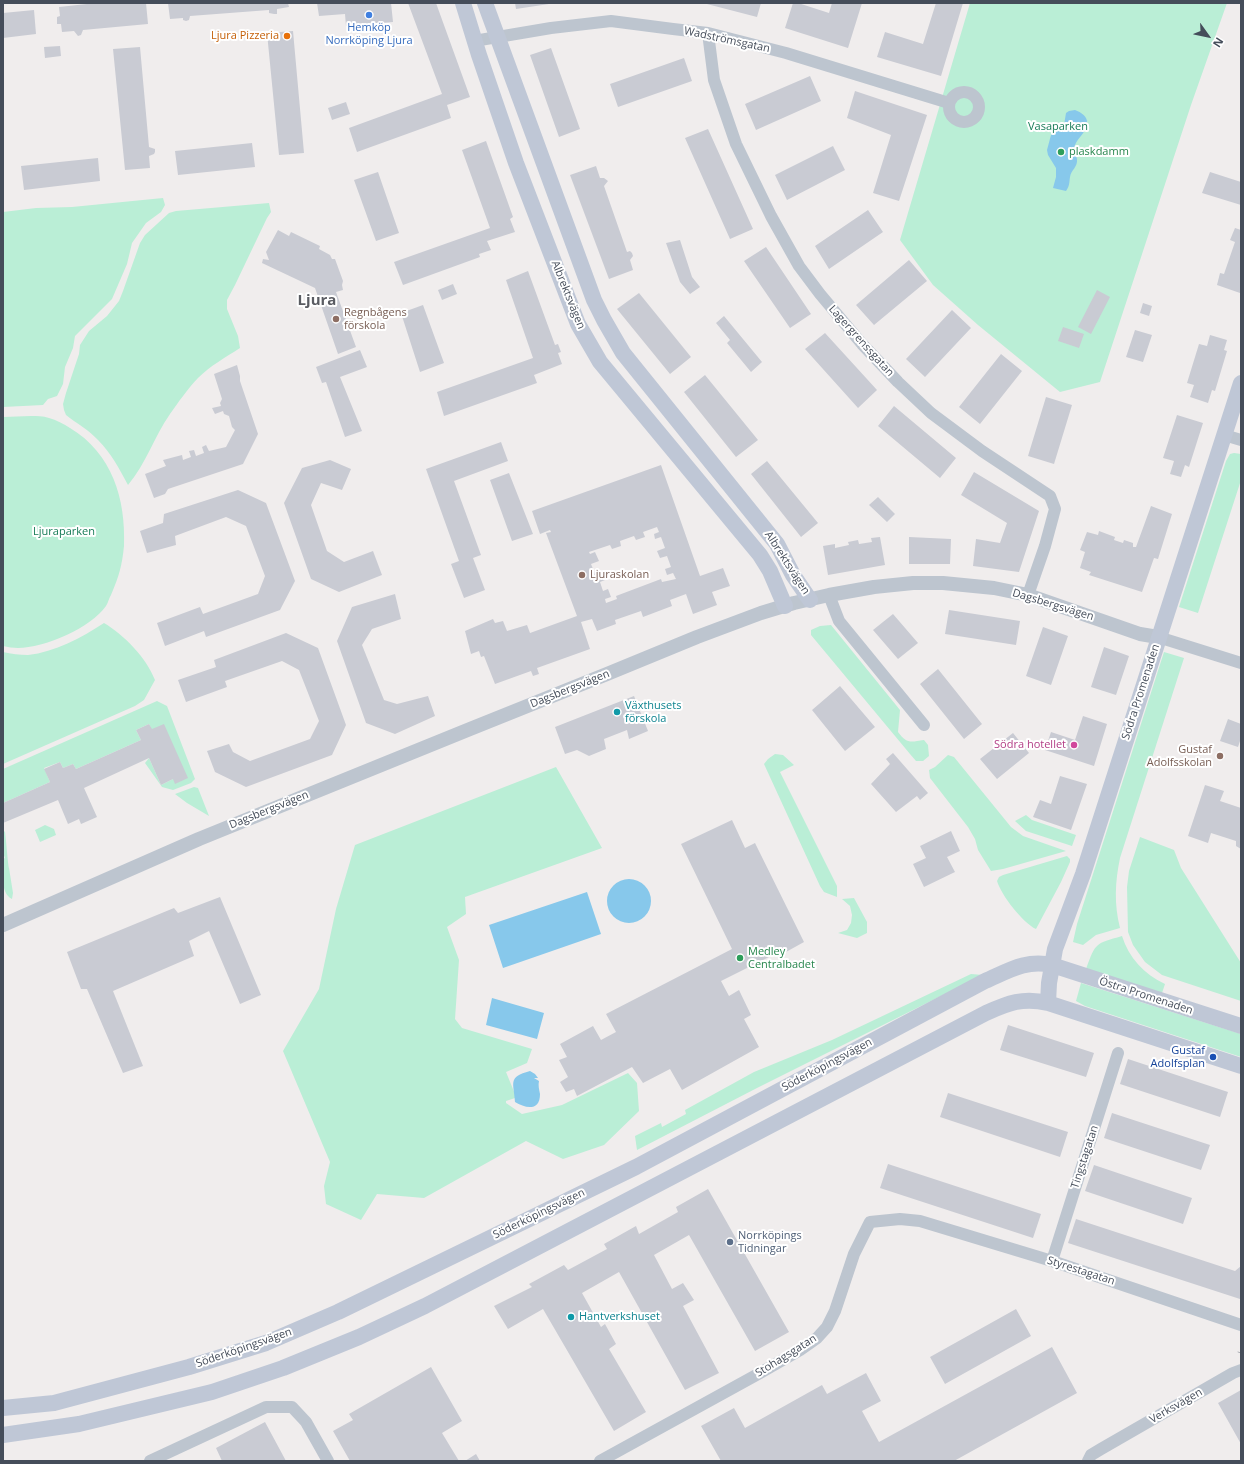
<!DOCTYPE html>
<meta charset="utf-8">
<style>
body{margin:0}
#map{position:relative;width:1244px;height:1464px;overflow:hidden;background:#f0eded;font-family:"Open Sans",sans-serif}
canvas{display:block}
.frame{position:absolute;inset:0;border:4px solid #454d5a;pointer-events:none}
.north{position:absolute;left:1188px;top:16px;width:40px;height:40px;-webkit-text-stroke:3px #fff;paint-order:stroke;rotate:123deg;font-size:11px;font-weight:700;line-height:16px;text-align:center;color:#454d5a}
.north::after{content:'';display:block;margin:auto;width:14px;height:18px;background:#454d5a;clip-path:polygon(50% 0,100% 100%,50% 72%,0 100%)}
</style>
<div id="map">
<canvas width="1244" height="1464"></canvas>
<div class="frame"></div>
<div class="north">N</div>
</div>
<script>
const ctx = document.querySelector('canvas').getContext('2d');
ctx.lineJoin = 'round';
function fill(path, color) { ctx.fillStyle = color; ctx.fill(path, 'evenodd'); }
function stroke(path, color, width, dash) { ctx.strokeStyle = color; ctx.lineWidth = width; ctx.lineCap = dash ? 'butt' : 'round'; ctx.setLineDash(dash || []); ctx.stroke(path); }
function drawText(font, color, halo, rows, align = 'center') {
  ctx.font = font + ' "Open Sans",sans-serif'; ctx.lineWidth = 4; ctx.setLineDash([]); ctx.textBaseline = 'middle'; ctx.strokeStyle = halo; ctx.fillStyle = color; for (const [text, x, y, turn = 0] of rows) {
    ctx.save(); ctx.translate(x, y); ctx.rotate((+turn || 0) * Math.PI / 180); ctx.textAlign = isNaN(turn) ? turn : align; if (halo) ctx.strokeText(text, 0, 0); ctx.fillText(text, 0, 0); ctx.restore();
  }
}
fill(new Path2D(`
 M970 3H1227L1191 105 1100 382 1060 392 978 325 933 285 900 240Z
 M163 198 165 205 161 212 146 223 132 243 127 264 112 299 75 336 73 348 65 367 63 384 57 396 48 399 43 405 3 407V212L36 208 72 207Z
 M269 203 271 212 267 218 235 285 227 300V309L238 336 240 348C226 357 210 366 198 378 189 387 177 404 170 414 154 437 146 464 128 485 119 468 111 453 98 440 89 430 76 423 66 415L64 410 63 404 66 393 79 354 80 345 89 331 107 316 119 301 123 291 140 243 145 235 169 213 176 211Z
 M31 416C37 416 43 416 49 418 56 420 64 424 70 428 112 453 126 499 124 546 122 566 119 576 111 595 109 598 108 603 106 606 91 628 44 648 18 648 13 648 8 647 3 646V417Z
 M1234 453 1241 454V480L1198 613 1179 607 1226 461 1230 454Z
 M104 623C124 635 146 657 155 680L144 700 135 706 3 764V652C11 654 20 655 28 655 55 652 81 638 104 623Z
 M831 625 900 710 898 732C907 744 910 742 924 740L928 745 929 756 923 761H916L910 754 811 635V630L820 626Z
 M1164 652 1184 658 1120 858C1115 882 1114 904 1120 928L1096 935 1083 945 1073 942 1077 924Z
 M157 701 167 706 195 779 191 783 173 790 162 787 145 763 149 758 161 785 173 779 149 724 136 730 141 740 76 769 73 764 63 768 60 762 44 768 50 782 3 803V769Z
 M775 754 783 755 794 765 780 772 837 886V897L824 892 820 886 764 764 768 759Z
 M948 755 954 757 1011 827 1023 836 1066 851 1003 869 991 871 978 850 975 839 968 827 930 778 929 770 935 767Z
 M556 767 602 848 465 897 466 914 447 927 459 960 455 1019 462 1028 532 1049 527 1063 506 1072 515 1094V1098L506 1101V1103L522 1114 562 1105 628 1073 637 1083 639 1111 604 1145 563 1159 526 1141 424 1198 377 1194 361 1220 326 1204 324 1186 330 1162 283 1051 319 989 336 909 355 845Z
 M194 787 198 788 209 816 187 803 175 794Z
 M1026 815 1032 820 1076 835 1072 846 1026 831 1015 821Z
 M45 825 54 829 56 835 40 842 35 830Z
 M3 830 5 832C6 838 8 865 9 868L13 893 12 899C0 893 3 872 3 859L5 858 3 853Z
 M1140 837 1174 850 1181 868 1241 963V1001L1162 975 1145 962 1133 945 1128 932 1127 887 1129 871Z
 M1067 856 1070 859V862L1061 882 1036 929C1023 923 1001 895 997 881L999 877 1003 875Z
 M854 898 867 922V933L857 938 838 933 847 930 851 923 852 915 850 906 842 899Z
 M1122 936C1129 958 1144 974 1165 984L1162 993 1086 969C1096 942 1095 944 1122 936Z
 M971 974 983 975 757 1088 637 1150 635 1136 661 1123 662 1127 686 1114 685 1110 754 1072 832 1040Z
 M1081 983 1241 1034V1057L1085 1006 1076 1001Z`), '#baeed6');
fill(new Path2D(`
 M1075 110C1081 112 1088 117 1087 123 1087 132 1078 137 1075 145 1072 151 1076 154 1077 159 1078 167 1071 170 1070 177 1069 183 1070 185 1066 191L1053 188 1056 177V168L1048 155 1047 150 1051 135 1064 125 1066 113 1069 111Z
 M607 901a22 22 0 1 1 44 0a22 22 0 1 1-44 0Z
 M587 892 601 934 503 968 489 925Z
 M492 998 544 1013 537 1039 486 1025Z
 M530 1071 535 1074 538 1078H534L539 1081C538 1085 539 1089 540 1094 540 1112 525 1108 515 1102 514 1083 507 1077 530 1071Z`), '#87c8eb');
fill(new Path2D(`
 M96 3H146L148 24 83 30 81 35 78 36 74 31 62 32 61 24H57V17L60 16 59 7Z
 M168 3H288L289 7 277 9V14H274L269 13V10L190 16 189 20 186 21 183 20V18L170 19Z
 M317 3H391L393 22 346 26 345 14 319 16Z
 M408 3H436L470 97 447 105 451 118 357 152 349 128 442 94Z
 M515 3H549V4L516 9Z
 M703 3H761L757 17Z
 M793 3H798L829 13 832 3H862L848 48 785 28Z
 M936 3H963L941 76 877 57 885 32 923 44Z
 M34 10 36 34 3 38V13Z
 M293 31 304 153 279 155 267 33Z
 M60 46 61 56 45 58 44 47Z
 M140 47 149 147 155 149V152L154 154 149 156 150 168 125 170 113 49Z
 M551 48 580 129 559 137 530 55Z
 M684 58 692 81 618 107 610 84Z
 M810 76 821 101 756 130 745 104Z
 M855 91 927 115 899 201 873 193 891 135 847 118Z
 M346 102 350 114 332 120 328 108Z
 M708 129 753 229 730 239 685 138Z
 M486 141 513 217 510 219 515 232 487 241 491 250 479 254 480 257 403 285 394 262 490 228 462 150Z
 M252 143 255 167 178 175 175 151Z
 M833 146 845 170 787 200 775 175Z
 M98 158 100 181 24 190 21 166Z
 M596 166 600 178H604L608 181 604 186 627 252 630 251 632 253 633 256 630 260 633 270 609 279 570 175Z
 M378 172 399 233 376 241 354 180Z
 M1210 172 1241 182V205L1202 193Z
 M868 210 883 232 829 269 815 246Z
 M1235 228 1241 230 1240 293 1217 285 1220 273 1224 274 1235 242 1230 240Z
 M278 230 289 236 291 232 320 246 319 249 330 255 332 259H335L343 281 342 285 343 290 336 292 356 347 338 354 315 288 262 263 263 259 269 260 266 252Z
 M680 240 692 277 700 287 690 294 680 282 666 243Z
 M766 247 811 314 790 328 744 261Z
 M909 260 927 281 874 325 856 305Z
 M528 271 555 345 558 344 561 352 558 353 562 364 534 375 537 383 444 416 437 392 533 358 506 280Z
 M453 284 457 294 442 300 438 290Z
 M1097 290 1110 297 1091 334 1078 327Z
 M639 293 691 357 670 374 617 309Z
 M1143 303 1152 306 1149 316 1140 313Z
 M423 305 444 363 420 372 401 313Z
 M952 310 971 328 925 377 906 359Z
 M724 316 762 362 751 372 727 343 730 340 716 323Z
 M1063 327 1084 334 1079 348 1058 341Z
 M1135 330 1152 335 1143 362 1126 357Z
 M825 333 877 390 858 408 805 349Z
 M1210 335 1227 340 1224 350 1227 351 1215 391 1212 390 1208 403 1190 397 1194 385 1187 383 1199 344 1207 346Z
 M360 350 367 367 340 377 362 431 345 437 326 382 322 383 316 367Z
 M1001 354 1022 371 980 424 959 407Z
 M237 365 240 376V381L258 434 243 464 168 489 165 494 154 498 145 474 166 466 163 460 182 455 183 460 191 457 189 451 194 450 196 456 204 453 202 447 206 445 209 451 226 447 235 430 232 427 229 416 224 414 223 411 215 414 212 408 221 406 220 403 222 399 214 374Z
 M705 375 758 440 736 457 684 392Z
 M1046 397 1072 405 1054 464 1028 456Z
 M894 406 956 458 940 478 878 426Z
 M1177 415 1203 423 1189 467 1185 465 1181 477 1170 474 1174 461 1163 458Z
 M501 442 508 461 454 481 481 555 473 558 485 590 464 598 451 564 459 561 426 469Z
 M330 460 351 469 342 490 321 483 311 505 327 551 344 562 373 551 382 575 339 592 311 579 284 503 302 468Z
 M767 461 818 523 801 537 751 474Z
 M661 465 700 576 723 568 730 586 712 592 717 605 693 614 686 594 670 600 672 606 643 617 641 611 615 620 616 624 597 631 592 619 581 622 590 649 537 668 539 674 533 676 531 671 495 684 484 656 481 657 479 651 471 654 465 631 493 619 495 623 503 621 507 631 527 625 530 633 577 616 546 533 551 532 550 530 540 534 532 511ZM657 527 659 532 654 534 655 539 661 537 665 548 657 551 660 558 667 556 671 567 665 569 667 575 673 573 676 579 662 582 661 579 616 596 617 599 606 603 605 599 611 597 608 589 603 591 600 582 605 580 602 572 595 574 591 564 599 561 595 552 590 554 589 552 610 545 612 549 621 546 620 541 634 536 636 540 645 537 643 532Z
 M974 472 1039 511 1019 572 973 566 976 539 1000 543 1007 523 961 495Z
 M509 473 533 534 512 541 490 480Z
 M238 490 266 503 295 581 280 610 206 637 204 631 165 646 157 623 200 607 203 614 258 594 265 576 246 526 226 517 175 536 176 545 147 553 140 531 163 523 164 514Z
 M878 497 895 514 887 522 869 505Z
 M1151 506 1172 514 1158 559 1154 558 1142 592 1089 575 1091 572 1080 568 1085 552 1080 550 1087 532 1098 535 1099 531 1115 537 1114 540 1123 543 1124 540 1133 543V547H1136Z
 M880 537 885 565 828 575 823 546 835 544V548L849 545 848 542 858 540 859 544 872 542 871 538Z
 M909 537 951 539 950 564H909Z
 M395 594 401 619 372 629 362 645 384 700 397 704 428 696 435 716 395 734 366 723 337 641 352 607Z
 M949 610 1020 621 1016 645 945 634Z
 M893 614 918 643 898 659 873 630Z
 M1043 627 1068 636 1051 685 1026 676Z
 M286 633 318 648 346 725 332 755 246 787 215 772 207 751 229 744 233 752 250 761 310 739 319 721 299 670 282 661 225 681 227 687 186 702 178 680 216 667 214 660Z
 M1104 647 1129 656 1116 695 1091 687Z
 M938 669 982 724 964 739 920 684Z
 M840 686 875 727 845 751 812 710Z
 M634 696 648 731 629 739 627 730 604 739 606 749 589 756 577 750 565 754 555 727Z
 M1083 716 1107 724 1094 766 1045 750 1051 732 1075 740Z
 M1228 719 1241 724V738L1238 747 1220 741Z
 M149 724 152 729 164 724 188 778 175 784 173 779 161 785 149 758 84 788 97 817 81 824 79 819 68 824 58 800 3 823V803L50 782 44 769 60 762 63 768 73 764 76 769 141 740 136 730Z
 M1013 733 1029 753 997 779 980 759Z
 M893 753 928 793 920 800 917 796 896 812 871 784 890 764 886 759Z
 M1060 776 1087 784 1071 830 1033 817 1040 800 1051 804Z
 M1205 785 1224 791 1220 801 1241 808V849L1236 846V841L1211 833 1208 843 1188 836Z
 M732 820 745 848 755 843 804 942 777 957 773 955 721 981 729 996 739 990 751 1015 744 1019 759 1047 682 1090 670 1069 643 1083 632 1067 577 1096 574 1089 566 1092 560 1082 568 1077 559 1060 567 1057 560 1044 593 1026 601 1040 616 1032 606 1014 732 949 681 844Z
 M951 831 960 851 947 857 955 872 924 887 913 864 926 858 920 846Z
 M220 897 261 995 240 1004 209 931 189 941 194 956 113 991 143 1066 123 1073 87 989H81L67 952 174 908 178 913Z
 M1008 1025 1094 1053 1086 1077 1000 1050Z
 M1128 1059 1228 1092 1220 1117 1120 1084Z
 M948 1093 1068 1132 1060 1157 940 1117Z
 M1112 1113 1210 1145 1201 1170 1104 1138Z
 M888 1164 1041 1214 1033 1238 880 1188Z
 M1094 1165 1192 1198 1183 1224 1085 1191Z
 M708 1189 789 1332 755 1351 689 1235 654 1255 672 1289 683 1283 694 1300 683 1306 719 1373 685 1390 619 1272 582 1293 601 1327 605 1324 616 1344 609 1349 646 1412 614 1431 543 1309 508 1329 494 1306 532 1287 529 1284 564 1265 568 1270 607 1249 604 1244 636 1226 639 1234 678 1212 676 1207Z
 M1076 1219 1235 1271 1241 1266V1298L1240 1299 1068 1243Z
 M1016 1309 1031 1336 945 1384 930 1357Z
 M1052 1347 1077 1393 954 1461H721L701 1426 734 1408 745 1428 822 1385 827 1394 866 1373 881 1401 862 1411 879 1442Z
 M431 1367 462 1421 442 1433 459 1461H350L333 1431 353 1420 349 1414Z
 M1241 1390V1444L1218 1403Z
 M265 1422 286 1461H222L216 1448Z
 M476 1454 480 1461H465Z`), '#c9cbd3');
stroke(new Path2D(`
 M708 33 714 80 736 144 771 216 799 266 820 294 862 344 898 382 931 413 982 451 1050 496 1055 509 1045 546 1028 595
 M474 41 551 28 611 21 673 29 708 33 786 53 949 103
 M949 107a15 15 0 1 1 30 0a15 15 0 1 1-30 0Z
 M1224 435 1241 440
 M829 595 839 621 924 725
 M1158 637 1241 663
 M1052 1261 1118 1053
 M150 1461 266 1407H292L306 1422 328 1461
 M600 1461 760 1373 800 1350 817 1338 827 1327 835 1311 854 1254 870 1222 900 1219 920 1221 1052 1261 1241 1325
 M1088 1461 1091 1455 1101 1449 1233 1373 1241 1370`), '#bdc5cf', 12);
stroke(new Path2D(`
 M3 925 199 839 470 729 607 674 697 637 761 613 794 603 829 595 874 587 913 583H943L994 588 1028 595 1140 634 1158 637`), '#bdc5cf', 14);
stroke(new Path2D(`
 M463 3 479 55 516 163 578 324 600 362 760 555 770 571 785 606
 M485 3 594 300 604 320 623 353 777 544 793 575 810 600
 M1048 1003 1049 983 1055 949 1083 874 1241 383
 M3 1408 54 1403 189 1367 266 1343 338 1312 636 1167 985 981C1008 971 1026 959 1052 965L1241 1026
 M3 1435 79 1424 212 1392 283 1368 359 1337 425 1306 986 1013C1008 1003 1023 997 1048 1003L1241 1066`), '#bfc7d6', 16);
stroke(new Path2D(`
 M1238 1352 1241 1353`), '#afb1b7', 1);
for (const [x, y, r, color] of [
 [369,15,4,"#3f7fe0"],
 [287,36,4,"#e8710a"],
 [1061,152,4,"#2e9e5b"],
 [336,319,4,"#8d6e63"],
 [582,575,4,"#8d6e63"],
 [617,712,4,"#0f9aa8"],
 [1074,745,4,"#d1479c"],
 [1220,756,4,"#8d6e63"],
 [740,958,4,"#2e9e5b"],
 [1213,1057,4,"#1a4fb4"],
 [730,1242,4,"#5c6f8a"],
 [571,1317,4,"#0f9aa8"]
]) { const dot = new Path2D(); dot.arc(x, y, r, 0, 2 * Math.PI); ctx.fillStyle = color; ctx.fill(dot); stroke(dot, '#fff', 1.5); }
drawText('11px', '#366cbe', '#fff', [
 ["Hemköp",369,28],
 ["Norrköping Ljura",369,41]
]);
drawText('11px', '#c56008', '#fff', [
 ["Ljura Pizzeria",279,36]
], 'right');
drawText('11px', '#454d5a', '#fff', [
 ["Wadströmsgatan",727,40,12],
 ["Albrektsvägen",568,295,68],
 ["Lagergrenssgatan",861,341,48],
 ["Albrektsvägen",787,563,57],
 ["Dagsbergsvägen",1053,605,17],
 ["Dagsbergsvägen",570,689,-22],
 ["Södra Promenaden",1141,692,-72],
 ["Dagsbergsvägen",269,810,-22],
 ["Östra Promenaden",1146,996,18],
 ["Söderköpingsvägen",827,1065,-28],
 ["Tingstagatan",1085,1157,-72],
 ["Söderköpingsvägen",539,1214,-26],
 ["Styrestagatan",1081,1271,18],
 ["Söderköpingsvägen",244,1348,-19],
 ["Stohagsgatan",786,1356,-32],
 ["Verksvägen",1176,1406,-30]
]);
drawText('11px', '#177b57', '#fff', [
 ["Vasaparken",1058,127],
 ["Ljuraparken",64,532]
]);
drawText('11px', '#27864d', '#fff', [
 ["plaskdamm",1069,152],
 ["Medley",748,952],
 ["Centralbadet",748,965]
], 'left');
drawText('11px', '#785e54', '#fff', [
 ["Regnbågens",344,313],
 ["förskola",344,326],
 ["Ljuraskolan",590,575],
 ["Gustaf",1212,750,"right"],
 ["Adolfsskolan",1212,763,"right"]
], 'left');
drawText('11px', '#0d838f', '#fff', [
 ["Växthusets",625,706],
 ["förskola",625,719],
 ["Hantverkshuset",579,1317]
], 'left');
drawText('11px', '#b23c85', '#fff', [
 ["Södra hotellet",1066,745]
], 'right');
drawText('11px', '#164399', '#fff', [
 ["Gustaf",1205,1051],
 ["Adolfsplan",1205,1064]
], 'right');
drawText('11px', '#4e5e75', '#fff', [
 ["Norrköpings",738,1236],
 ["Tidningar",738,1249]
], 'left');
drawText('bold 15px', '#5a5c62', '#fff', [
 ["Ljura",317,301]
]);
</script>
